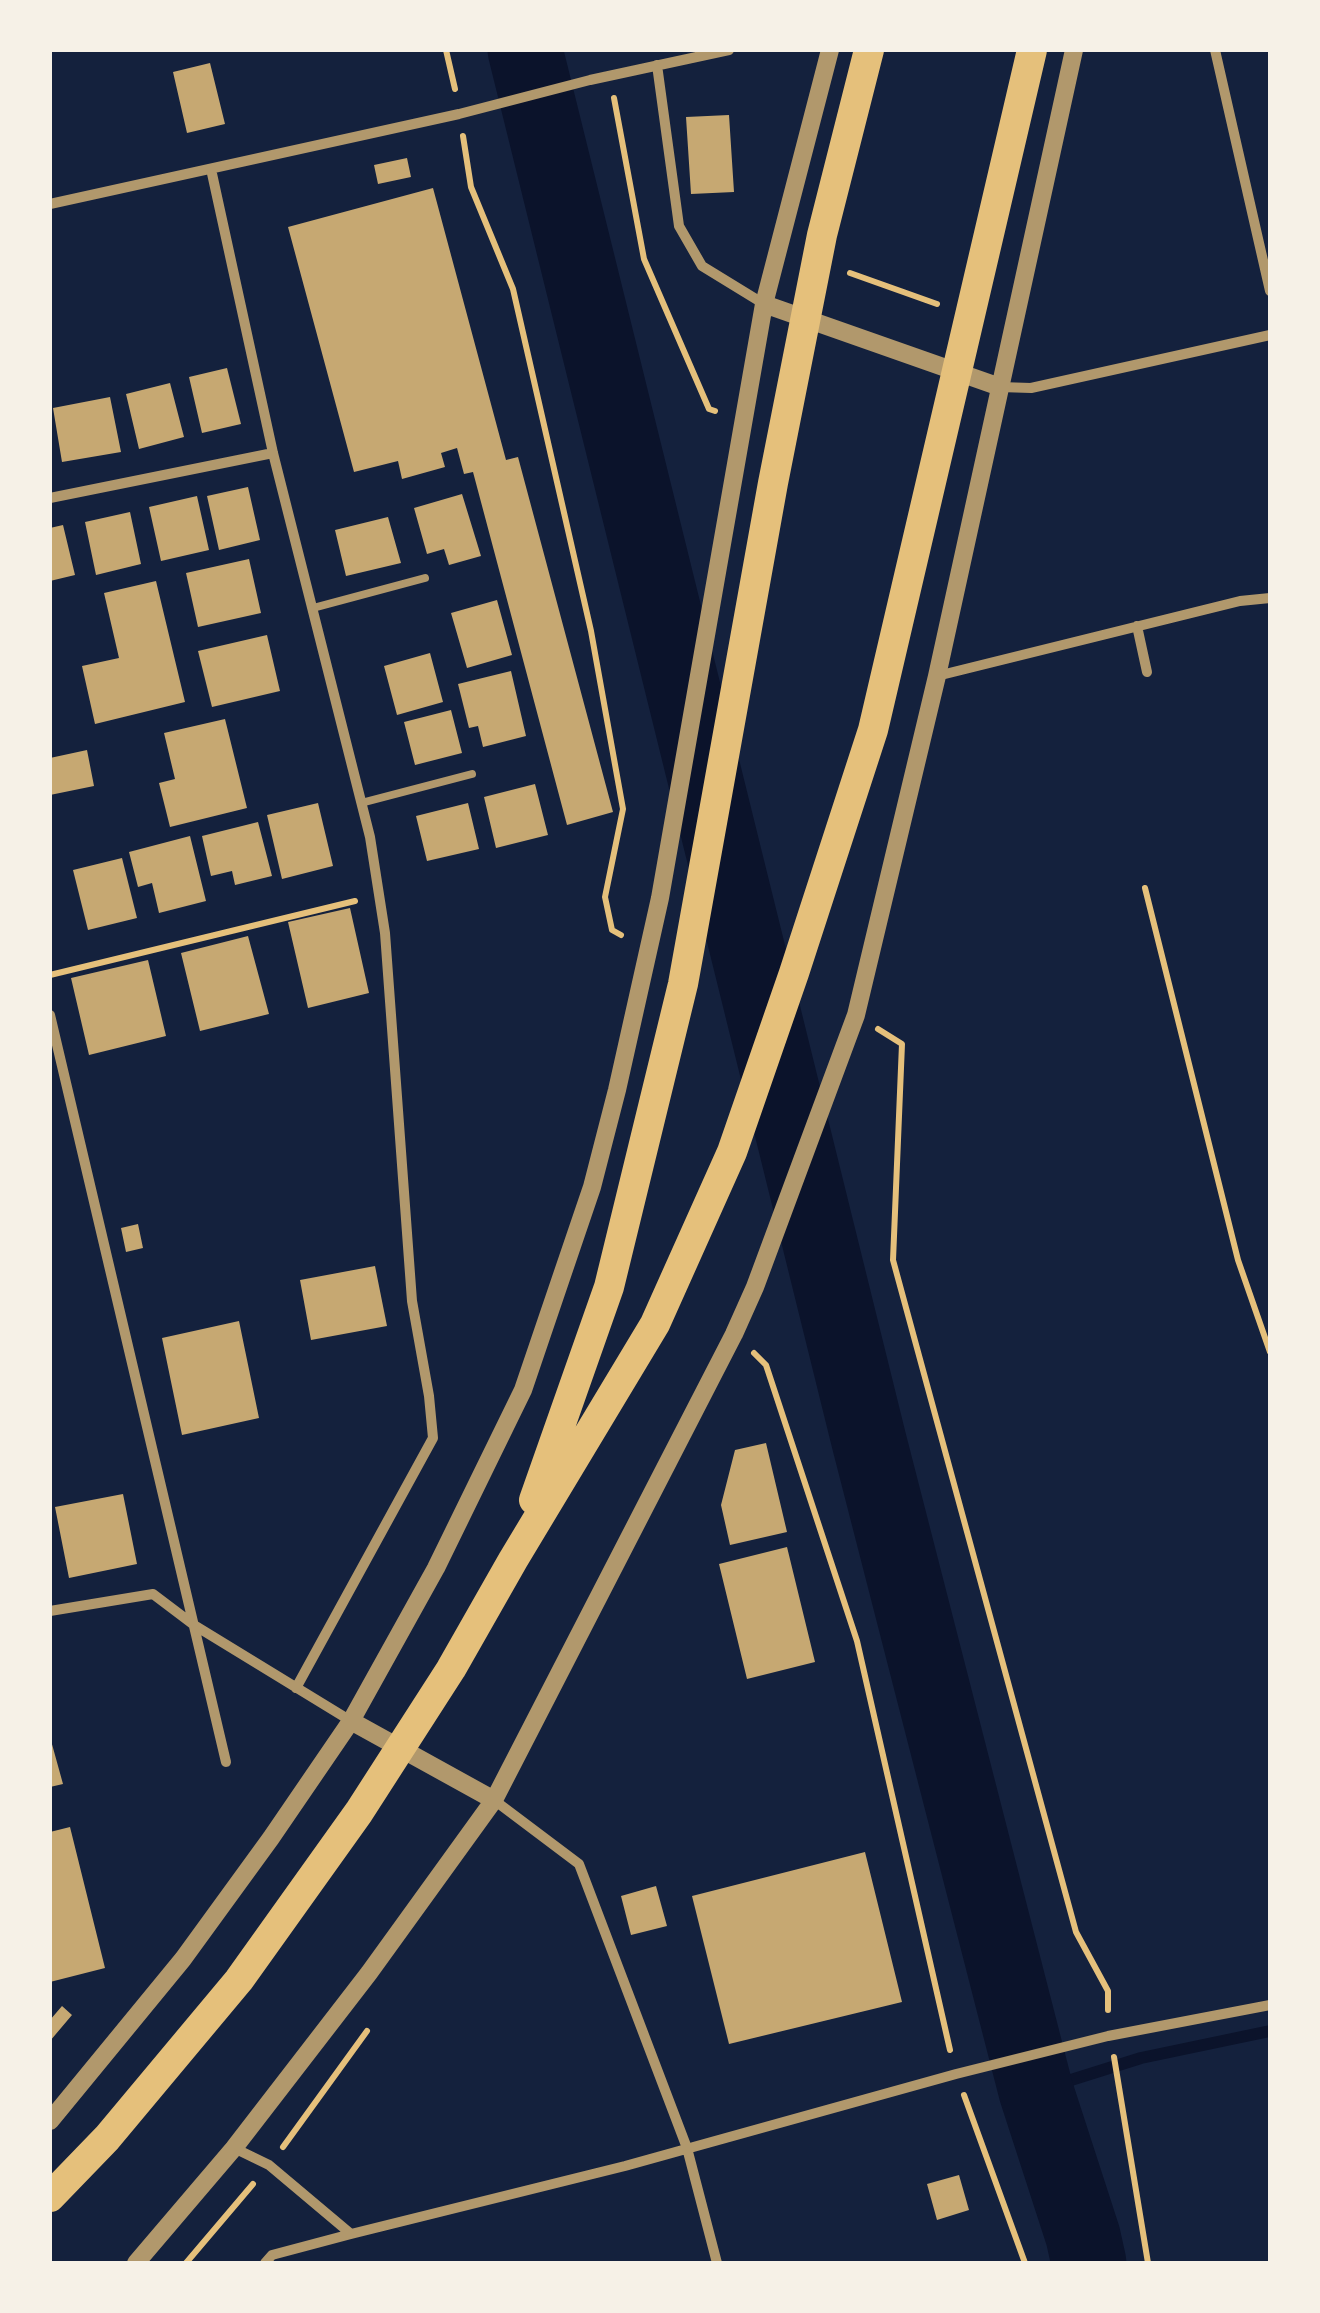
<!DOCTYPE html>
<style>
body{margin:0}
#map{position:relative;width:1320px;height:2313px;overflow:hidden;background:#14213d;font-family:Jost,sans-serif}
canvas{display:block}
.frame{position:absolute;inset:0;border:52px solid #f6f1e7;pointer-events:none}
</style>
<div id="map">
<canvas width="1320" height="2313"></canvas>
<div class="frame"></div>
</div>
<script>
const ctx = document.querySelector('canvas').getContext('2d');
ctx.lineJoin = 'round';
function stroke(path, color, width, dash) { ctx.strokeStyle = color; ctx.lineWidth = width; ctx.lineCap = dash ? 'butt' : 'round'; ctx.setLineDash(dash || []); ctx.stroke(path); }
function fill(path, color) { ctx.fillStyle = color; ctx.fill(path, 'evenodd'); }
stroke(new Path2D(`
 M1036 2091 1141 2058 1270 2031`), '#0b132b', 12);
stroke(new Path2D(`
 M525 50 869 1441 1036 2091 1083 2236 1089 2263`), '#0b132b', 75);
fill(new Path2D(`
 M210 63 225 124 187 133 173 72Z
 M729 115 734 192 691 194 686 117Z
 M407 158 411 177 378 184 374 165Z
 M433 188 506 460 518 457 613 812 567 825 473 472 464 474 457 448 441 453 445 467 402 479 398 461 354 472 288 227Z
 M227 368 241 424 202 433 189 377Z
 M170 383 184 437 139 449 126 394Z
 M110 397 121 452 62 462 53 408Z
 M248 487 260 540 219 550 207 496Z
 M462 494 481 556 449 565 444 549 427 554 414 508Z
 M197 496 209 550 161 561 149 507Z
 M130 512 141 564 96 575 85 522Z
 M388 517 401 563 346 576 335 530Z
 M63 525 75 575 50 581V528Z
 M249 559 261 613 198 627 186 573Z
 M156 581 185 702 95 724 82 666 119 658 104 593Z
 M497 600 512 655 467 668 451 613Z
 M267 635 280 691 212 707 198 651Z
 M430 653 443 702 397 715 384 666Z
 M511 671 526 736 483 747 478 726 469 728 458 684Z
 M451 710 462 753 415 765 404 722Z
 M225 719 247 808 170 827 159 783 175 779 164 733Z
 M87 750 94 786 50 795V758Z
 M535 784 548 835 496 848 484 797Z
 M318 803 333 866 282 879 267 815Z
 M468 803 479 849 427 861 416 816Z
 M258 822 272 876 235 885 232 871 211 876 202 836Z
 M190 836 206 901 159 913 152 883 138 887 129 852Z
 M122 858 137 918 88 930 73 870Z
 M350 908 369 993 308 1008 288 922Z
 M248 936 269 1014 200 1031 181 953Z
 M148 960 166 1036 89 1055 71 978Z
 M138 1224 143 1248 126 1252 121 1228Z
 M375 1266 387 1326 311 1340 300 1280Z
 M239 1321 259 1418 182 1435 162 1338Z
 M766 1443 787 1532 730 1545 721 1505 735 1450Z
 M123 1494 137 1564 69 1578 55 1507Z
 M787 1547 815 1662 747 1679 719 1564Z
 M50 1737 63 1784 50 1787Z
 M70 1827 105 1968 50 1982V1832Z
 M865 1852 902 2002 729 2044 692 1896Z
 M656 1886 667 1926 631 1935 621 1896Z
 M62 2006 72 2015 50 2041V2020Z
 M959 2175 969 2210 937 2220 927 2184Z`), '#c6a872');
stroke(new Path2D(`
 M446 50 455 89
 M614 98 644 259 709 409 715 411
 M463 136 471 187 513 289 591 631 623 809 605 897 612 930 621 935
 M850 273 937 304
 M1145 888 1238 1260 1270 1352
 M50 975 355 901
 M878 1029 902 1044 893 1260 1076 1932 1108 1991V2010
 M754 1353 766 1365 857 1641 950 2050
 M1114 2057 1148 2263
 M964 2095 1025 2263
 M283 2147 367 2031
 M186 2263 253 2184`), '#e5c07b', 6);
stroke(new Path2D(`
 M313 608 425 578
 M361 803 472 774`), '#b1986c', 8);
stroke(new Path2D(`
 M1215 50 1270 291
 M657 65 679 226 702 266 764 304
 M211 169 273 453 370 837 385 933 412 1301 429 1396 433 1438 296 1688
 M50 204 459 114 590 80 729 50
 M1000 387 1031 388 1270 335
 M50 498 273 453
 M1137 626 1147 672
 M937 676 1240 601 1270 598
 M50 1015 226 1762
 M50 1611 153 1594 194 1625 351 1721
 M494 1800 579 1864 687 2148 717 2263
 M234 2148 269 2165 351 2234
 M265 2263 272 2255 351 2234 625 2166 956 2074 1108 2036 1270 2005`), '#b1986c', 10);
stroke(new Path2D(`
 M764 304 1000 387
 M351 1721 494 1800
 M50 2121 183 1959 271 1838 351 1721 436 1568 523 1390 592 1187 617 1090 660 898 764 304 830 50
 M136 2263 234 2148 369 1973 494 1800 734 1334 755 1287 856 1015 937 676 1074 50`), '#b1986c', 18);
stroke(new Path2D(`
 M534 1500 609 1287 683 984 773 483 822 235 869 50
 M50 2197 107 2138 239 1980 359 1812 451 1669 513 1560 655 1324 732 1152 794 973 873 730 1032 50`), '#e5c07b', 30);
</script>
